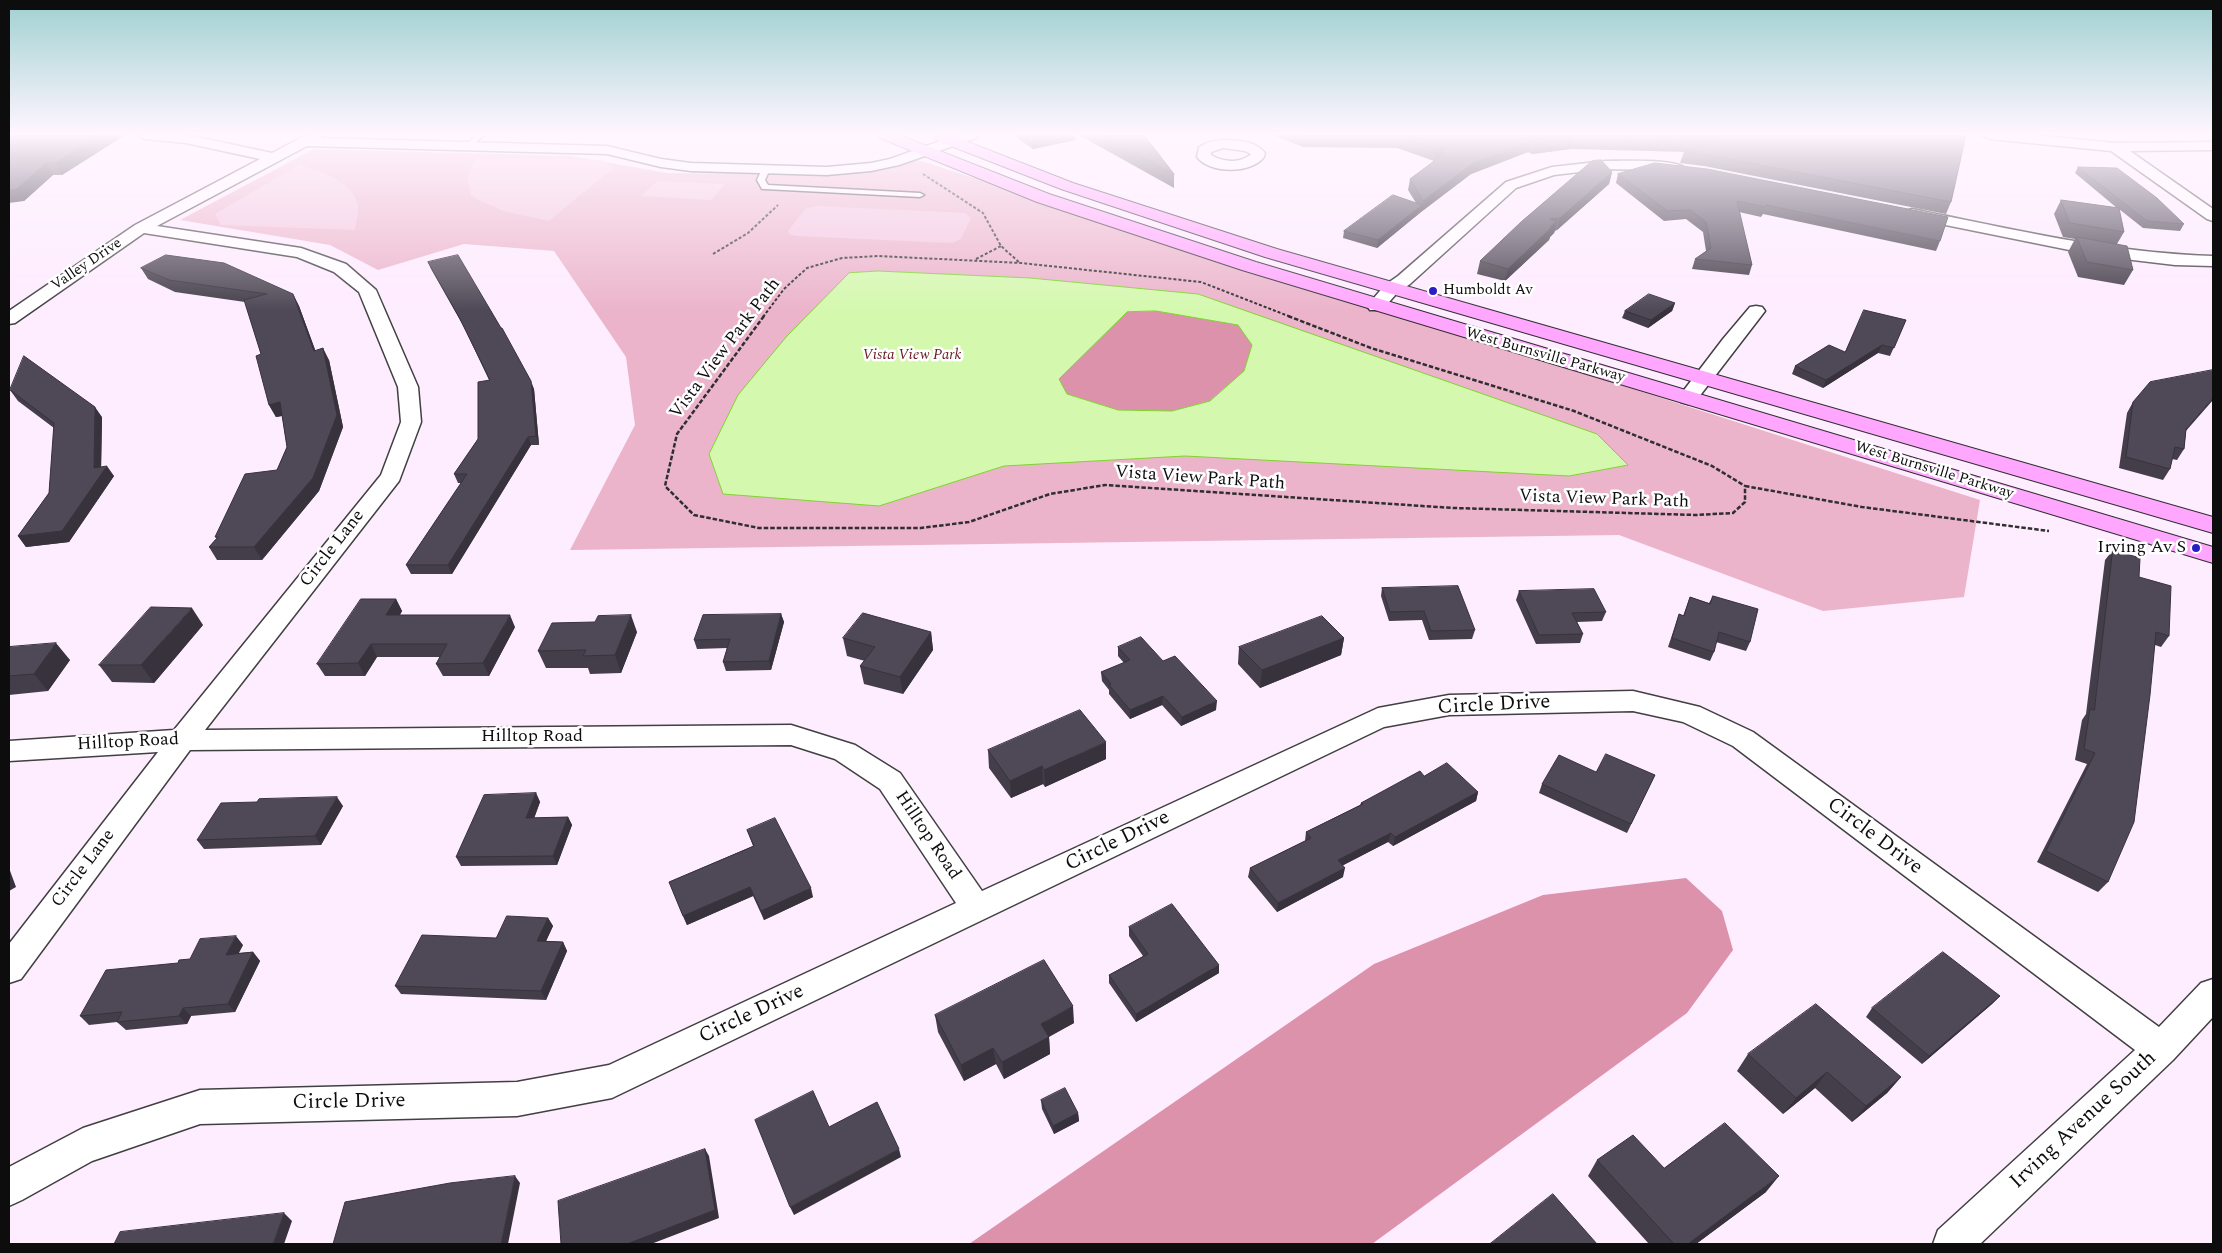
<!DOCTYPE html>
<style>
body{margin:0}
#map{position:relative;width:2222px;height:1253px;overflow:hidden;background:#feecff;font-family:Spectral,serif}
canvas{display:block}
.frame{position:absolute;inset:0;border:10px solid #0d0d0d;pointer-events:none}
</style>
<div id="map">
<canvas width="2222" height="1253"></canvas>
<div class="frame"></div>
</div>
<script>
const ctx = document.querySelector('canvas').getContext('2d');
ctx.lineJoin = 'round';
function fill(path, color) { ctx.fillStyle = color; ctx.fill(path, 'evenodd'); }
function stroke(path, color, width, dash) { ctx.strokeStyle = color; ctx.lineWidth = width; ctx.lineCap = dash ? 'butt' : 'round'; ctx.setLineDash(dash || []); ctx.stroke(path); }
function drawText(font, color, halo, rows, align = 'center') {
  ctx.font = font + ' Spectral,serif'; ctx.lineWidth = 5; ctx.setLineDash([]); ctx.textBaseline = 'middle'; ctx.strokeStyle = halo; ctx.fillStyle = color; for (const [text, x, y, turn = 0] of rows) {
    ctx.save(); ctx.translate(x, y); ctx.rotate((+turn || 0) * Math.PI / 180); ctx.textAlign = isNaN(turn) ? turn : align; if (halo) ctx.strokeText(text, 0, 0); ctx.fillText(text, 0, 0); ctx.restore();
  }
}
fill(new Path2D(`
 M314 149 571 156 667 173 824 175 881 170 915 159 1980 500 1964 597 1823 611 1619 535 570 550 635 425 626 357 554 251 464 244 378 270 330 245 180 220Z`), '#ebb4ca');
fill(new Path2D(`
 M1156 311 1238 325 1252 345 1244 371 1209 401 1172 411 1118 410 1067 394 1059 379 1127 312Z
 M1686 878 1722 911 1733 950 1687 1013 1372 1244H969L1374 964 1543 895Z`), '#dd92ab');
fill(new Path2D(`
 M475 158 602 160 613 168 549 221 503 211 471 196 467 177Z
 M299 165C321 172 353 180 358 206 359 213 356 223 355 230L221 225 215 214Z
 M657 181 725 184 711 200 641 196Z
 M817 206 965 213 971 218 961 239 952 243 796 236 789 234 788 231 805 209Z`), '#f2c6dd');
const water = new Path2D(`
 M878 271 1030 278 1198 294 1597 434 1628 465 1569 476 1185 456 1004 466 879 506 723 494 709 454 738 395 787 336 849 273ZM1156 311 1238 325 1252 345 1244 371 1210 401 1172 411 1118 410 1067 394 1059 379 1127 312Z`);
fill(water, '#d4f9ae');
stroke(water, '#7fd431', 1);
const lane = new Path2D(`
 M476 135H484L470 147H466V145Z
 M766 167 770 169 765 180 768 185 920 193 924 195 920 197 765 189H762L757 180 762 169Z`);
const street = new Path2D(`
 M137 135H188L272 153 306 135H324L321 138 607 146 661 159 691 163 827 167 871 163 890 159 957 135H978L976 138 899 165 871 171 827 175 691 171 661 167 607 154 307 146 157 226 301 248 346 264 376 290 418 387 421 422 399 481 205 730 791 725 855 745 900 773 982 891 1378 708 1449 695 1633 691 1700 707 1753 732 2159 1027 2201 983 2213 979V1017L2173 1060 1980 1244H1933L1938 1230 2135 1050 1733 746 1683 722 1633 711 1449 715 1384 727 612 1098 517 1116 200 1124 92 1161 22 1200 9 1206V1167L83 1128 200 1090 517 1082 609 1065 956 903 880 789 835 759 791 745 190 750 21 979 9 983V944L158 752 9 761V741L174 730 381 475 401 422 398 387 359 292 334 272 297 257 144 233 15 323 9 324V311L135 225 260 159 186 143 144 139Z
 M1982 135H2036L2115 143 2213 142V150L2130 151 2213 209V221L2207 219 2111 151 1989 139Z
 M1223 140C1238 141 1255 140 1265 153L1264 157C1251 174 1210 174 1197 157L1199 147 1209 142ZM1223 148 1245 151 1251 154C1240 164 1223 162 1211 155V152Z
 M1605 161C1620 161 1678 158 1686 169L1679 173 1654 170 1605 169 1554 175 1516 188 1410 284 1397 293 1382 310H1370L1367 306 1385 285 1398 276 1506 182 1552 167Z
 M1912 209C2012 229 2111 253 2213 256V266L2175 265 2099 256 1906 217 1904 214 1906 211Z
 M1756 306 1762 307 1765 311 1695 402 1688 404 1681 402 1678 398 1723 339 1750 307Z`);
const secondary = new Path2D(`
 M878 135H899L1049 194 1256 262 2213 547V563L1242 270 1037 202 880 138Z
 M937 135H950L1073 183 1277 249 2213 517V533L1265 257 1061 189 938 141 935 138Z`);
stroke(lane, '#404040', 3);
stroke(street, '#404040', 3);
stroke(secondary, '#2f2f2f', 2);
stroke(new Path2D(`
 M923 174 983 213 1001 246 1020 263
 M713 254 748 233 778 205
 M976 259 1001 246
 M763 317 784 289 807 268 842 258 879 256 1021 263 1201 282 1291 317`), '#2f2f2f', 2, [3, 2]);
stroke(new Path2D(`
 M764 316 677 434 665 486 694 515 759 528H921L969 522 1050 494 1105 485 1453 508 1696 515 1733 513 1745 502V486
 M1288 316 1371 348 1574 411 1712 466 1745 486
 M1745 486 1862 507 2049 531`), '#2f2f2f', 2.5, [4.5, 2]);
fill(lane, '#fff');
fill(street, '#fff');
fill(secondary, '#ffa7fe');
fill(new Path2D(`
 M9 135H125L62 175H53L24 201Z
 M1013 135H1075V140L1033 149Z
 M1079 135H1144L1174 174V188Z
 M1273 135H1966L1951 202 1946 214 1704 166 1680 163 1684 152H1686L1571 149 1532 154 1528 152 1471 174 1421 212V211V212L1377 248 1343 238 1344 231 1416 203 1408 190 1410 179 1434 161 1397 148 1303 147Z
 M2078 167 2184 224 2180 231 2143 228 2119 209 2124 232 2117 244 2133 270 2124 285 2078 277 2068 252 2075 239 2063 237 2054 214 2061 200 2117 208 2075 173Z
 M1612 172 1609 184 1557 230 1555 231 1554 233 1550 237 1549 240 1505 281 1477 274 1480 261Z
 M1618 174 1940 241 1936 251 1763 214 1761 217 1739 212 1752 265 1749 275 1692 269 1695 259 1706 251 1703 232 1686 219 1664 221 1616 183Z
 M428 262 534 389 539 445H531L452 574H411L406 565 461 483H458L454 474 478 439 489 380 464 327 431 269Z
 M141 268 293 294 299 306 315 350 329 360 343 427 319 491 262 560H217L209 547 217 538 215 537 277 470 287 447 282 416 276 417 269 405 261 354 245 302 175 292 148 279Z
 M1675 303 1672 311 1648 328 1622 318 1625 311Z
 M1906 320 1890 356 1878 353 1823 388 1792 374 1795 366 1845 352Z
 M10 390 102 417 101 467 114 476 69 542 26 547 18 536 49 493 54 428 18 401Z
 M2133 402 2186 432 2184 449 2177 460 2172 459 2170 469 2163 480 2119 468 2127 413Z
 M2113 550 2139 577 2169 636 2161 647 2155 645 2108 882 2098 892 2037 862 2087 764 2075 760 2082 720 2086 714 2105 560Z
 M1382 588 1475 630 1472 639 1429 640 1422 620 1389 621 1381 596Z
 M1519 591 1606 612 1602 621 1577 622 1583 634 1580 643 1536 644 1516 600Z
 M1713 596 1750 642 1746 651 1716 642 1714 652 1710 661 1668 647 1679 614 1683 616 1690 597 1709 603Z
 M396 599 402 611 400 615 515 627 489 676H443L436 664 440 657H377L365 676H325L317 664Z
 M781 614 784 622 771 670 726 671 723 662 727 648 697 649 694 640Z
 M595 622 637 632 621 673 590 674 588 668H546L538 651Z
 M203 625 154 683 112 682 99 665Z
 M931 632 933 650 903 694 864 684 860 666 865 661 847 656 843 638Z
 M1344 638 1341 655 1260 688 1238 664 1239 647Z
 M9 647 70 660 48 691 9 695Z
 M1118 647 1163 661 1216 710 1181 726 1162 705 1130 719 1109 694V690L1102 681 1101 672 1124 663 1118 656Z
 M988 750 1106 759 1045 787 1043 784 1011 798 989 768Z
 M1596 772 1655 775 1627 833 1539 793 1542 784Z
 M1424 776 1478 792 1476 801 1393 846 1388 842 1343 865V877L1277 912 1248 877 1250 868 1305 841 1306 832 1360 805 1361 803Z
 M536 793 540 802 534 818 568 817 572 825 557 865 461 866 456 857Z
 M257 802 343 806 321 845 204 849 197 840Z
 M747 830 813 897 764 920 753 896 687 925 669 882 753 846Z
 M548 918 553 926 546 941 563 942 567 951 546 1000 401 994 395 986 496 938Z
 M1129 927 1219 973 1136 1022 1109 983V975L1143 956 1129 936Z
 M243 945 238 953 253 952 260 961 235 1012 191 1016 187 1024 126 1030 117 1022 89 1025 80 1016 178 963 190 959Z
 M2000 996 1992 1004 1922 1064 1866 1017 1872 1008Z
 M935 1015 1074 1023 1049 1037 1050 1054 1004 1079 996 1064 964 1081 938 1032Z
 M1748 1054 1901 1077 1887 1093 1852 1122 1815 1088 1783 1114 1737 1071Z
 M1041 1100 1078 1113 1079 1121 1054 1134 1042 1109Z
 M1597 1160 1664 1168 1766 1192 1696 1244H1649L1588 1176Z`), '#443e4a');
fill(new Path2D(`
 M100 135H125L62 175 55 163Z
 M1036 135H1075V140L1033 149 1032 136Z
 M1573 138 1571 149 1532 154 1534 144Z
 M1531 141 1528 152 1471 174 1421 212 1423 201 1473 163Z
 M1449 145 1445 153 1441 152 1440 159 1435 161 1437 150Z
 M46 163 53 175 24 201 9 203V190Z
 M1612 172 1609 184 1557 230 1560 218Z
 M1422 205 1421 212 1377 248 1378 240Z
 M1557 221 1554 233 1550 237 1549 240 1505 281 1508 269Z
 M293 294 299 306 320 363 314 351Z
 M1675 303 1672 311 1648 328 1651 320Z
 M1882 345 1878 353 1823 388 1826 380Z
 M323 348 329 360 343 427 319 491 262 560 254 547Z
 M531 381 534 389 539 445 536 436Z
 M2213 398V400L2178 440 2186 429Z
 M280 402 287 415 276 417 269 405Z
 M95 407 102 417 101 474 107 466 114 476 69 542 26 547 18 536 94 468Z
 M528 437 531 445 452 574 448 565Z
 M396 599 402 611 392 628 386 615Z
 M192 608 203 625 154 683 141 665Z
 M781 614 784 622 771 670 769 661Z
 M510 615 515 627 489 676 483 663Z
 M631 615 637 632 621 673 615 655Z
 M931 632 933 650 903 694 900 677Z
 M1344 638 1341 655 1260 688 1262 670Z
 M56 643 70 660 48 691 34 674Z
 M371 644 377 657 365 676 358 663Z
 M1163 696 1162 705 1130 719V710Z
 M1217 701 1216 710 1181 726 1182 717Z
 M1106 742V759L1045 787 1044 770Z
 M1042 766 1043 784 1011 798 1010 781Z
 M1478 792 1476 801 1393 846 1395 837Z
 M536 793 540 802 531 827 526 818Z
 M337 797 343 806 321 845 315 836Z
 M568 817 572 825 557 865 553 856Z
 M1391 833 1388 842 1336 869 1338 860Z
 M9 868 16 887 9 891Z
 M1345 868 1343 877 1277 912 1278 903Z
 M750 887 753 896 687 925 683 916Z
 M811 888 813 897 764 920 761 911Z
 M548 918 553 926 542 950 537 941Z
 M236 936 243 945 234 963 226 955Z
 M563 942 567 951 546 1000 541 991Z
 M253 952 260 961 235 1012 228 1004Z
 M1219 965V973L1136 1022V1014Z
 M2000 996 1992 1004 1922 1064 1929 1056Z
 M1073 1006 1074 1023 1042 1040 1041 1024Z
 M183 1008 191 1016 187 1024 179 1016Z
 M1049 1037 1050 1054 1004 1079 1002 1062Z
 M993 1048 996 1064 964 1081 961 1065Z
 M1827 1072 1815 1088 1783 1114 1796 1098Z
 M1901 1077 1887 1093 1852 1122 1866 1106Z
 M1078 1113 1079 1121 1054 1134 1053 1126Z
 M705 1149 709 1156 719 1218 651 1244H627Z
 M899 1149 901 1157 794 1215 790 1207Z
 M515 1176 520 1183 508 1244H501Z
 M1779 1176 1766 1192 1696 1244H1688Z
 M284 1213 292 1221 284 1244H273Z`), '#37323c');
const building = new Path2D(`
 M9 135H100L55 163H46L17 189 9 190Z
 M1102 135H1144L1174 174Z
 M1300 135H1966L1951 202 1708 155 1684 152 1720 142 1573 138 1534 144 1531 141 1473 163 1423 201 1410 179 1445 153 1441 152 1449 145 1437 150 1399 137H1304Z
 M1601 160 1612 172 1560 218 1550 219 1557 221 1550 227H1552L1508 269 1480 261 1521 222 1592 161Z
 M1655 163 1707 169 1948 217 1940 241 1766 205 1765 207 1737 201 1752 265 1695 259 1711 248 1706 222 1690 210 1667 211 1618 174Z
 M2078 167 2117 168 2157 198 2184 224 2147 221Z
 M1393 195 1422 205 1378 240 1344 231Z
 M2061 200 2119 208 2124 232 2070 223Z
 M2077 237 2127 246 2133 270 2087 262Z
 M166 255 224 263 293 294 314 351 323 348 337 415 313 478 254 547H209L218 537H215L245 474 277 470 287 447 280 402 269 405 256 356 261 354 244 300 267 294 169 280 141 268Z
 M458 255 501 328H502L531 381 536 436 528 437 448 565H406L467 474H454L478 439V382L490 380 460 319 428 262Z
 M1649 294 1675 303 1651 320 1625 311Z
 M1864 310 1906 320 1894 348 1882 345 1826 380 1795 366 1829 345 1845 352Z
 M24 356 95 407 94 468 107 466 62 531 18 536 49 493 54 423 10 390Z
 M2213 370V398L2186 429 2184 449 2175 447 2170 469 2126 457 2133 402 2150 382Z
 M2113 550 2140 558 2139 577 2171 586 2169 636 2156 632 2150 695 2134 822 2108 882 2046 851 2095 753 2084 749 2090 709 2094 710Z
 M1458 586 1475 630 1431 631 1424 611 1390 612 1382 588Z
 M1594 589 1606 612 1572 613 1583 634 1539 635 1519 591Z
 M1713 596 1758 609 1750 642 1719 632 1714 652 1672 638 1679 614 1684 616 1690 597 1710 604Z
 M361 599H396L386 615H510L483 663 436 664 447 644H371L358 663 317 664Z
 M151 607 192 608 141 665H99Z
 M863 613 931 632 900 677 860 666 875 647 843 638Z
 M781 614 769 661 723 662 730 639 694 640 703 615Z
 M631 615 615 655 583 656 586 650 538 651 552 623 595 622 598 616Z
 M1322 616 1344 638 1262 670 1239 647Z
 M1141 637 1163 661 1175 656 1217 701 1182 717 1163 696 1130 710 1109 685 1111 684 1101 672 1130 660 1118 647Z
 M56 643 34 674 9 676V647Z
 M1080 710 1106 742 1044 770 1042 766 1010 781 988 750Z
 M1606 754 1655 775 1631 824 1542 784 1559 755 1596 772Z
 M1447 763 1478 792 1395 837 1391 833 1338 860 1345 868 1278 903 1250 868 1311 838 1306 832 1363 804 1361 803 1420 771 1424 776Z
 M536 793 526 818 568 817 553 856 456 857 484 795Z
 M337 797 315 836 197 840 221 803 257 802 259 799Z
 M775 818 811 888 761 911 750 887 683 916 669 882 754 846 747 830Z
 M1172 904 1219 965 1136 1014 1109 975 1148 954 1129 927Z
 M507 916 548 918 537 941 563 942 541 991 395 986 422 935 496 938Z
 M236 936 226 955 253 952 228 1004 183 1008 179 1016 117 1022 122 1012 80 1016 106 970 178 963 179 960 190 959 200 939Z
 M1943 952 2000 996 1929 1056 1872 1008Z
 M1044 960 1073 1006 1041 1024 1049 1037 1002 1062 993 1048 961 1065 935 1015Z
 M1816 1004 1901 1077 1866 1106 1827 1072 1796 1098 1748 1054Z
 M1065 1088 1078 1113 1053 1126 1041 1100Z
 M813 1091 829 1127 877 1102 899 1149 790 1207 755 1120Z
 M1725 1123 1779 1176 1688 1244H1674L1597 1160 1633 1135 1664 1168Z
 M705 1149 715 1210 627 1244H561L558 1201Z
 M515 1176 501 1244H333L345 1202 450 1183Z
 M1553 1194 1597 1244H1490Z
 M284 1213 273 1244H114L120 1232Z`);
fill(building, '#4f4856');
stroke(building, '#37323c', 1);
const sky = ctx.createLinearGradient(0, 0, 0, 311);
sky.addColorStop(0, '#a0d0d1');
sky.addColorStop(0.43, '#fff6ff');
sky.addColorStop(1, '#fff6ff00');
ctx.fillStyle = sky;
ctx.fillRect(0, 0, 2222, 311);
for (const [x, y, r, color] of [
 [1433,291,5,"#2b1dc4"],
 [2196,548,5,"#2b1dc4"]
]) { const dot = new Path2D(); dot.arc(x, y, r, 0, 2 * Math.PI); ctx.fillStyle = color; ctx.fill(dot); stroke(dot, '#fff', 2); }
drawText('15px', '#0d0d0d', '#fff', [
 ["Valley Drive",87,265,-34],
 ["West Burnsville Parkway",1545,356,16],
 ["West Burnsville Parkway",1934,471,17]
]);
drawText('15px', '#0d0d0d', '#fff', [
 ["Humboldt Av",1443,291]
], 'left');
drawText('italic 15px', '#681a20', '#fff', [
 ["Vista View Park",912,356]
]);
drawText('18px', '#0d0d0d', '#fff', [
 ["Vista View Park Path",726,349,-53],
 ["Vista View Park Path",1200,479,4],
 ["Vista View Park Path",1604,500,2],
 ["Circle Lane",333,549,-52],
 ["Hilltop Road",532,737],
 ["Hilltop Road",128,743,-3],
 ["Hilltop Road",927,836,56],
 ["Circle Lane",84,869,-53]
]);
drawText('18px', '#0d0d0d', '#fff', [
 ["Irving Av S",2186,548]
], 'right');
drawText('21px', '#0d0d0d', '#fff', [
 ["Circle Drive",1494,706,-3],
 ["Circle Drive",1874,837,37],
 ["Circle Drive",1118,842,-26],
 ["Circle Drive",752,1015,-25],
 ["Circle Drive",349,1103,-1],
 ["Irving Avenue South",2084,1121,-43]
]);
</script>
